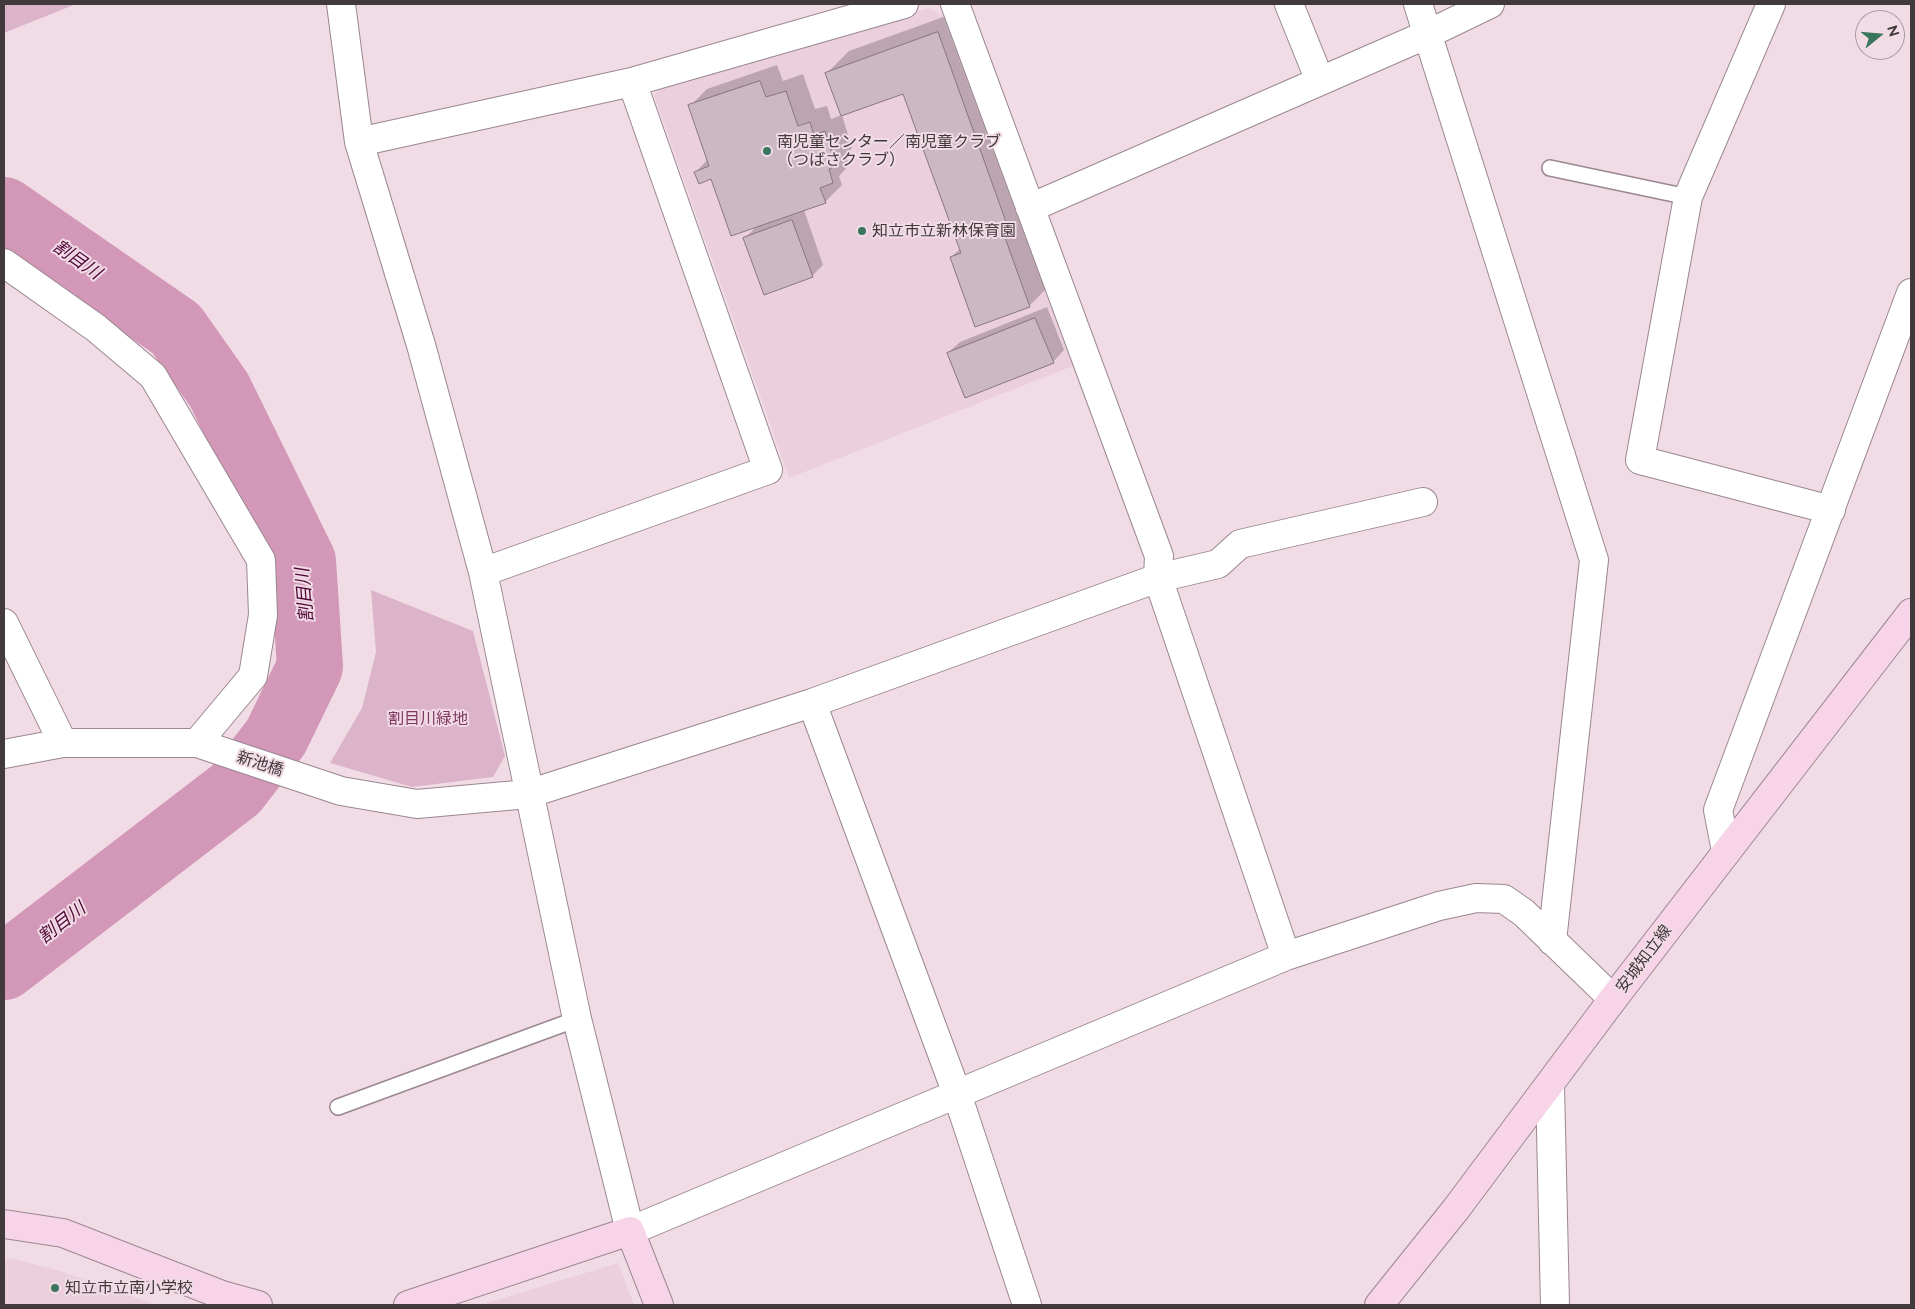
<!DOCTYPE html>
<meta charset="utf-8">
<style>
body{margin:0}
#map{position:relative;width:1915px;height:1309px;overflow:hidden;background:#f1dce6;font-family:Raleway,sans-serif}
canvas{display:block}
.frame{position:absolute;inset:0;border:5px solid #42393d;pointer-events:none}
.north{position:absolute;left:1855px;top:10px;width:50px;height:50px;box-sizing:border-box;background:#f1dce6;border:1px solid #ab9ba2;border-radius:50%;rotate:73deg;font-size:14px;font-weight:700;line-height:20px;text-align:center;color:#42393d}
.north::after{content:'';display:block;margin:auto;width:18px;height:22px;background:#3a755e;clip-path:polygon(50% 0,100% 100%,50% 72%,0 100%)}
</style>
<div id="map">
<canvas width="1915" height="1309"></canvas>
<div class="frame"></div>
<div class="north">N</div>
</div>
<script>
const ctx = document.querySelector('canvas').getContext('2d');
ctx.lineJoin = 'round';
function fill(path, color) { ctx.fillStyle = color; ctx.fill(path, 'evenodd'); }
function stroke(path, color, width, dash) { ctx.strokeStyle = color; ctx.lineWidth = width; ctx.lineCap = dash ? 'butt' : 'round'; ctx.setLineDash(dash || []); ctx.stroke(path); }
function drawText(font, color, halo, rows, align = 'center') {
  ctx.font = font + ' Raleway,"Noto Sans JP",sans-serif'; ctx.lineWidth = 4; ctx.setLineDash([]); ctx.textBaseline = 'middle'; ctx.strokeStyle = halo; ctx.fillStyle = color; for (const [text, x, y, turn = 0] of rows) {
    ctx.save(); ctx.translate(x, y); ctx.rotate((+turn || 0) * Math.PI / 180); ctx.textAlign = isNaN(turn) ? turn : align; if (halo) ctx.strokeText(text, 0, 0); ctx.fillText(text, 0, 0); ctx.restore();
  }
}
fill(new Path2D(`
 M929 8 942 15 1073 366 789 478 654 95 665 83 812 44Z
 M10 1258 57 1270 157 1305H4V1260Z
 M618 1263 634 1305H480Z`), '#ebcfdd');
fill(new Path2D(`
 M4 4H76L4 33Z
 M371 590 473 631 505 756 493 777 412 787 330 763 362 708 376 652Z`), '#dcb4c9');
fill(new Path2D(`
 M960 11 1051 284 1029 306 951 257 961 248 904 92 827 73 849 51Z
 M777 65 783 81 803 74 815 109 827 106 831 119 842 115 852 148 846 154 849 165 839 176 842 185 825 202 804 210 823 265 812 276 745 238 758 225 712 178 696 172 708 159 690 106 707 89Z
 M1047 307 1064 350 1053 362 948 353 960 342Z`), '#0003');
stroke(new Path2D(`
 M4 210 176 329 219 390 303 561 310 667 276 737 236 789 4 967`), '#d397b7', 66);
const building = new Path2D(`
 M938 32 1010 233 1004 235 1030 307 975 327 950 257 961 253 903 94 841 116 825 73Z
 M760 81 766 97 786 91 798 126 810 122 814 135 825 131 836 166 829 169 833 183 820 188 826 203 731 236 711 179 699 184 694 172 709 166 688 105Z
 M792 220 813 277 764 295 743 238Z
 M1035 318 1054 363 965 398 947 353Z`);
fill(building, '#ccb8c2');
stroke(building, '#897680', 1);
const lane = new Path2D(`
 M1550 168 1688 197
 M338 1107 577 1019`);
const street = new Path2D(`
 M341 4 359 142 421 345 483 572 577 1019 630 1231 1286 956 1439 906 1476 898 1504 899 1524 913 1613 999
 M955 4 1159 556 1158 578 1286 956
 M1289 4 1320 81
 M1418 4 1594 560 1552 941
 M1771 4 1688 197 1640 460 1831 510
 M359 142 632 82 904 4
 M1030 208 1428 34 1490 4
 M4 263 96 328 153 376 261 560 263 615 253 676 197 743
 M483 572 768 470 632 82
 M4 623 63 743
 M812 703 957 1094 1027 1305
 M4 754 63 743H197L341 791 417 804 528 794 812 703 1158 578 1218 564 1240 544 1423 502
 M1726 851 1718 810 1911 293
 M1550 1086 1555 1305`);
const secondary = new Path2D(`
 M4 1224 63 1233 222 1295 258 1305
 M408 1305 630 1231 659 1305
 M1379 1305 1456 1209 1613 999 1911 613`);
stroke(lane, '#9a8791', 18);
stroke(street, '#9a8791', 30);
stroke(secondary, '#9a8791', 30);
stroke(lane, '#fff', 15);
stroke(street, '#fff', 28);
stroke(secondary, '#f7d4e8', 28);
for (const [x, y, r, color] of [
 [767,151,5,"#3a755e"],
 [862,231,5,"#3a755e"],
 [55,1288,5,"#3a755e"]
]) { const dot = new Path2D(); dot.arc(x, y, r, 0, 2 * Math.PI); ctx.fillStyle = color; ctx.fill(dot); stroke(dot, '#f1dce6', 2); }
drawText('16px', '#42393d', '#f1dce6', [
 ["南児童センター／南児童クラブ",777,142],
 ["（つばさクラブ）",777,160],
 ["知立市立新林保育園",872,231],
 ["知立市立南小学校",65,1288]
], 'left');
drawText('16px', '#803762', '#f1dce6', [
 ["割目川緑地",428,719]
]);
drawText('16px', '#42393d', '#f1dce6', [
 ["新池橋",260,764,18],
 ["安城知立線",1644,959,-53]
]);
drawText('italic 18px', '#500737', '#f1dce6', [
 ["割目川",77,260,35],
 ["割目川",305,595,-95],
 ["割目川",62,923,-38]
]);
</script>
